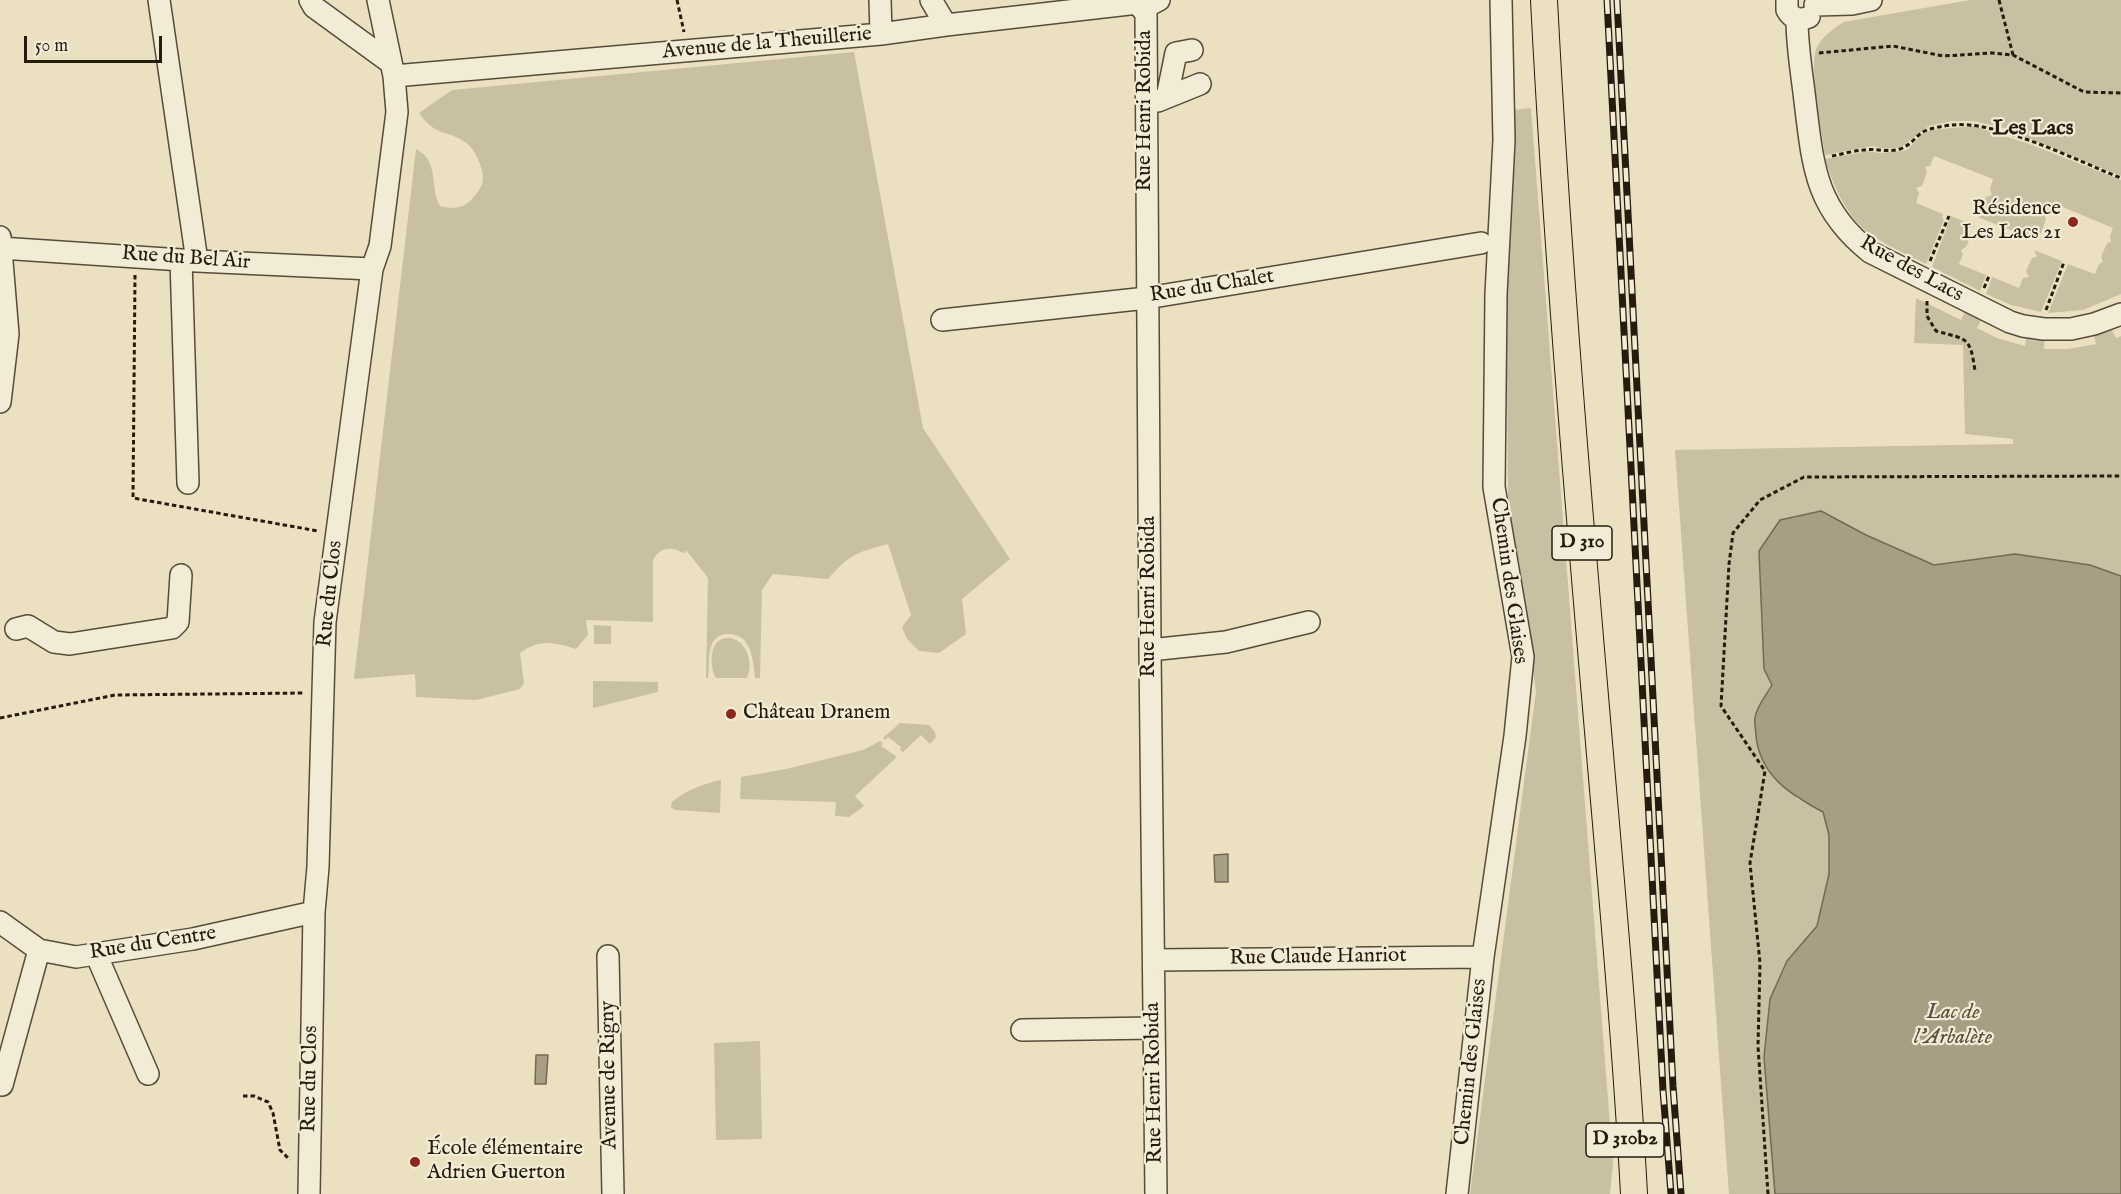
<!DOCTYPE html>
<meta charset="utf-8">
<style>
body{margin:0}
#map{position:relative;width:2121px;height:1194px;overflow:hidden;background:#ebe1c0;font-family:"IM FELL English",serif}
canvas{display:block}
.scale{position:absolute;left:24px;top:36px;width:138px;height:27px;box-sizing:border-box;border:3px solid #251b0e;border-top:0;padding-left:8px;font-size:18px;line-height:21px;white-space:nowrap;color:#251b0e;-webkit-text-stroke:4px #f2ecd6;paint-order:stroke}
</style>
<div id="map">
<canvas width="2121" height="1194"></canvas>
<div class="scale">50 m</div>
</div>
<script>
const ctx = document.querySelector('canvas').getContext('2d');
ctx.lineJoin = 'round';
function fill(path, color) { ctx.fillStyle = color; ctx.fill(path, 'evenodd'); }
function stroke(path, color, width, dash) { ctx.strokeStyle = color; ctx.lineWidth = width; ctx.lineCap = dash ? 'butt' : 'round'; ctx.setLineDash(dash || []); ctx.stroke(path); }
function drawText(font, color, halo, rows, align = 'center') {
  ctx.font = font + ' "IM FELL English",serif'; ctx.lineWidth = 4.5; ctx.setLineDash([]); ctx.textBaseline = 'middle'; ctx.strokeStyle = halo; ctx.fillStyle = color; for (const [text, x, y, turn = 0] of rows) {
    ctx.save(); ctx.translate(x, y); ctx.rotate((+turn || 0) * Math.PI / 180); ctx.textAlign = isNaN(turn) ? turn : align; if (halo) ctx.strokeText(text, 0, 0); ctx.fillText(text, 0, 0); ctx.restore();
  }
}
fill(new Path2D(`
 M1970 0H2121V176L2004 128 1973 121H1952L1929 126 1901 147 1885 149 1872 146 1825 155C1822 132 1808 66 1817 47 1823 36 1834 28 1844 22Z
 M854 52 923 428 1010 559 962 599 966 634 939 653 919 651 907 639 902 627 911 615 888 544C857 552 849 555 828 579L773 574 762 590 760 678H755C753 660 752 634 728 634 720 634 715 638 712 644 707 654 710 667 708 678H706L708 578 687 551 683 553C671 546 660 547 653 560V622L586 620 588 635 576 649C553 642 540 639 520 653L524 683 520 689 476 700 416 697 415 674 354 679 416 149C440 162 429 186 440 206 451 209 463 209 471 200 476 194 482 188 483 180 484 169 475 148 465 142 445 129 436 137 419 113L452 90Z
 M1531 108 1613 1164 1610 1194H1470L1536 691 1508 498 1506 256 1514 110Z
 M1973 126 2032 145 2121 180V294L2083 310 2048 313 2068 264 2095 274 2099 264 2103 262 2101 257 2107 243 2111 242 2110 236 2113 228 2053 203 2050 213 2044 215 2046 219 2041 233 2035 235 2038 241 1978 217 1984 215 1981 210 1986 197 1992 195 1990 189 1993 179 1934 156 1930 166 1925 167 1927 172 1922 186 1916 188 1919 193 1916 203 1943 214 1942 218 1944 220 1926 264C1908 255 1888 246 1871 235 1847 218 1834 187 1825 159L1868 151 1879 153 1901 151 1907 150 1922 134 1932 130Z
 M1951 216 1975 226 1968 229 1971 235 1966 247 1961 250 1963 254 1959 264 1986 275 1980 291 1932 267Z
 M2034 250 2062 261 2041 312 2011 305 1986 294 1992 277 2019 288 2023 278 2029 277 2026 271 2032 258 2037 257Z
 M1916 298 1961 320 1966 310 1982 318 1977 328 1997 338 2025 346 2027 333 2045 336 2044 349H2068L2096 344 2093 331 2110 326 2116 338 2121 336V576L2090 565 2015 554 1934 565 1866 535 1821 511 1764 669 1772 685 1755 717 1797 799 1823 812 1829 835V874L1817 926 1787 961 1770 999 1764 1057 1775 1194H1729L1675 450 2013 444V439L1965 434 1963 345 1914 343Z
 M594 625 611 626V644H594Z
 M731 638C747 642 754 663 747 678H716C710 669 709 646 720 640 723 638 728 638 731 638Z
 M593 681 658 682V692L593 708Z
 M900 723 929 725 935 732 936 737 930 744 921 735 903 752 900 750 901 747 888 737 885 740 883 738Z
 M880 741 883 743 881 746 897 757 855 796 864 806 849 817 835 816 836 802 740 799 741 777 786 769 863 750Z
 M721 780 720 813 675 810 671 807 672 802C686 790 703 784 721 780Z
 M760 1041 762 1139 716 1140 714 1043Z`), '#c9bfa2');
const water = new Path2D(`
 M1821 511 1866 535 1934 565 2015 554 2090 565 2121 576V1194H1775L1764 1057 1770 999 1787 961 1817 926 1829 874V835L1823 812C1791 795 1760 776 1756 736 1756 731 1754 723 1755 718 1756 707 1767 694 1772 685L1764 669 1759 551 1780 520Z
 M1228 854V882H1215L1214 855Z
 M536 1055H548L546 1084H535Z`);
fill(water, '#a89e83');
stroke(water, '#746a54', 1.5);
const minor = new Path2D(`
 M159 0 197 261
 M310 0 314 7 391 63
 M880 0 881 34
 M931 0 946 25
 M1787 0V10C1792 19 1800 21 1809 17
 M1815 5 1852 4 1871 0
 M1142 9 1159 0
 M1797 19C1797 47 1802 74 1805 101 1813 166 1815 208 1870 252L2010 322 2023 326 2044 329H2071L2094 324 2121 314
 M394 76 881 34 946 25 1138 3 1146 14 1150 650 1156 1194
 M1167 97 1176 53 1192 50
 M1158 101 1200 84
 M0 237 8 334 0 402
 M0 248 197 261 372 269
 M181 260 188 483
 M942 320 1147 298 1481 243
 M16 629 28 626 54 642 70 644 172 628 178 622 181 575
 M1150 650 1226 642 1309 622
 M0 922 39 950 76 957 193 939 314 912
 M96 954 148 1074
 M608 956 613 1194
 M1154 960 1483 957
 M1022 1030 1154 1028
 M2 1085 39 950
 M309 1194 314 912 318 867 325 622 372 269 380 246 397 112 394 76 378 0
 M1457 1194 1483 957 1515 736 1523 657 1494 487 1496 294 1504 140 1501 0`);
const major = new Path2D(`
 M1544 0C1556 232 1575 464 1595 696 1609 862 1625 1028 1634 1194`);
stroke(minor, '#564c3a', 24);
stroke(major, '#251b0e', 28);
stroke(new Path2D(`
 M677 0 684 32
 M1999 0 2013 55
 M1819 53 1893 46 1943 56 1992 53 2013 55 2084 92 2121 93
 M1832 156C1842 154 1853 151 1863 150 1876 148 1887 153 1900 149 1909 146 1914 139 1921 133 1929 128 1943 126 1952 125 1998 120 2077 161 2121 178
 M1930 261 1949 216
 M135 275 133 498 318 531
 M1984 288 1989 276
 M1927 301V316L1936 331C1968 340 1970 336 1975 371
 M2046 310 2064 262
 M0 718 115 695 303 693
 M243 1096H254L268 1102 273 1113 280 1150 290 1160
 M1768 1194 1758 1046 1760 963 1750 863 1765 771 1721 706 1729 564 1733 533 1760 500 1804 477 2121 476`), '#251b0e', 3, [4.5, 3]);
stroke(minor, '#f2ecd6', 21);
stroke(major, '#ebe1c0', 26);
const rail = new Path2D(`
 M1607 0 1663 1090 1671 1194
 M1617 0 1673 1086 1681 1194`);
stroke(rail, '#251b0e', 7);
stroke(rail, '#f2ecd6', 4.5, [14]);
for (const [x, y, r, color] of [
 [2073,222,6,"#8f2418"],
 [731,714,6,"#8f2418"],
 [415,1162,6,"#8f2418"]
]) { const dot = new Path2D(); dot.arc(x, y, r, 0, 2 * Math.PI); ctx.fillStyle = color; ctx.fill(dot); stroke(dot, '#f2ecd6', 2); }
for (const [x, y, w] of [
 [1582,543,60],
 [1625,1140,78]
]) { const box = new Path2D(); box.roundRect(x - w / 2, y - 17, w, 34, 4.5); ctx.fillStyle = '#f2ecd6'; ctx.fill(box); stroke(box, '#251b0e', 1.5); }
drawText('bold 20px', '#251b0e', null, [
 ["D 310",1582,543],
 ["D 310b2",1625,1140]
]);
drawText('21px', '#251b0e', '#f2ecd6', [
 ["Avenue de la Theuillerie",767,44,-5],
 ["Rue Henri Robida",1146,111,-90],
 ["Rue du Bel Air",186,259,4],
 ["Rue des Lacs",1911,270,29],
 ["Rue du Chalet",1212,287,-9],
 ["Chemin des Glaises",1508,581,82],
 ["Rue du Clos",331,594,-84],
 ["Rue Henri Robida",1150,597,-90],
 ["Rue du Centre",153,944,-9],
 ["Rue Claude Hanriot",1318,958,-1],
 ["Chemin des Glaises",1472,1062,-84],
 ["Avenue de Rigny",610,1075,-91],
 ["Rue du Clos",311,1079,-89],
 ["Rue Henri Robida",1155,1083,-91]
]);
drawText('21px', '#251b0e', '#f2ecd6', [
 ["Résidence",2061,210,"right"],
 ["Les Lacs 21",2061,234,"right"],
 ["Château Dranem",743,714],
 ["École élémentaire",427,1150],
 ["Adrien Guerton",427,1174]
], 'left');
drawText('bold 22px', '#251b0e', '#f2ecd6', [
 ["Les Lacs",2033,129]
]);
drawText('italic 22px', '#594f3d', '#f2ecd6', [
 ["Lac de",1953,1013],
 ["l'Arbalète",1953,1038]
]);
</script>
